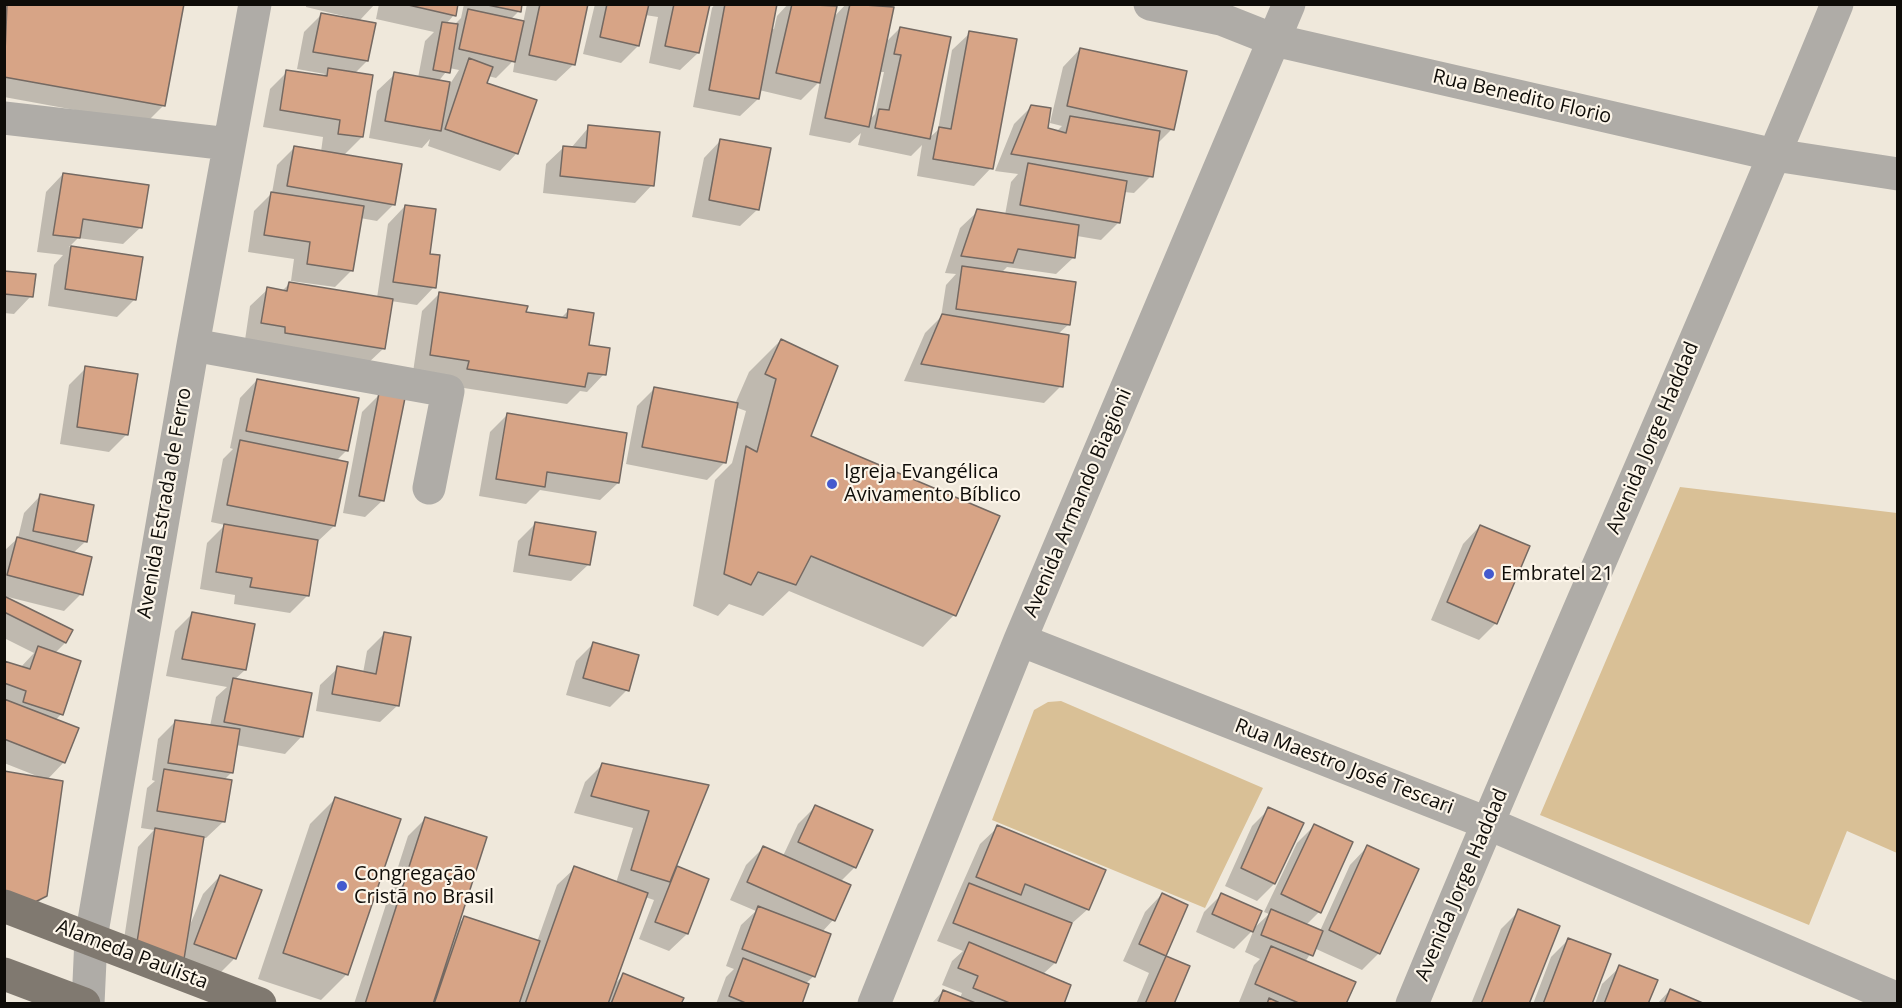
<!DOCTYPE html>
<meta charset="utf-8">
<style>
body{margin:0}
#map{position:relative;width:1902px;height:1008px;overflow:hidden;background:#efe8db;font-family:"Open Sans",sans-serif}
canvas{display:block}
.frame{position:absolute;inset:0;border:6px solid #0e0c08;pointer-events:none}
</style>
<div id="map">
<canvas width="1902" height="1008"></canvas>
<div class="frame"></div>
</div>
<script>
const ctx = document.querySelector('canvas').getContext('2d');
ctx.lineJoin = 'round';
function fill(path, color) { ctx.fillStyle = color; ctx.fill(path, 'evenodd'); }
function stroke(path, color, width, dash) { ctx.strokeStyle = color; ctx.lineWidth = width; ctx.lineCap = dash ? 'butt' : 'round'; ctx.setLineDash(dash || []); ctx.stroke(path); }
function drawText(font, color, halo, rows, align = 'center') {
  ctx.font = font + ' "Open Sans",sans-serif'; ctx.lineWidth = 4.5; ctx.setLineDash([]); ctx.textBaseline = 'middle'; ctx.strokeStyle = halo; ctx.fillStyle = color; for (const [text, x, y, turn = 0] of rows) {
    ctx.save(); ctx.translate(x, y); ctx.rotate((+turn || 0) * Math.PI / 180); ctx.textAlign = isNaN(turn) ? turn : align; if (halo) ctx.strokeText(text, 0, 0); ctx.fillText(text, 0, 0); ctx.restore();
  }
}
fill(new Path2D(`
 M1680 487 1897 513V853L1847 831 1809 925 1540 815Z
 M1061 701 1263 788 1205 908 992 820 1034 710 1048 702Z`), '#d9c096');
fill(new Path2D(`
 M4 4H183L163 106 146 123 4 97Z
 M306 4H375L360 20 306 7Z
 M379 4H457L454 15 446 24 454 25 461 18 464 4H520L519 11 510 20 523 23 527 4H586L574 64 556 81 513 72 515 59 496 78 488 76 485 83 517 153 500 171 428 146 430 139 422 148 369 138 377 91 395 74 418 78 425 41 434 32 376 19ZM449 68 459 70 450 84 438 82Z
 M595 4H708L698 53 680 70 649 63 658 17 645 15 638 46 621 63 583 54Z
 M715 4H775L771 28 774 29 777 16 788 4 836 7 833 18 846 4H876L893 8 885 43 900 28 949 39 928 139 938 130 952 50 970 33 991 168 974 186 917 176 922 145 911 156 858 145 861 133 850 143 809 135 820 81 801 100 759 90 758 99 740 116 693 107 712 8ZM879 72H884L875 114 869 120Z
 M321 15 367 61 354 74 362 137 343 156 394 204 377 221 360 218 352 270 335 287 291 281 294 259 248 252 254 211 272 193 277 165 294 148 321 152 323 137 263 127 270 89 287 72 322 77 325 74 297 69 304 32Z
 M1080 49 1172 129 1156 145 1151 176 1134 193 1124 192 1118 223 1101 240 1077 236 1074 257 1056 274 1007 267 1001 273 1069 324 1058 334 1061 386 1044 403 904 381 925 333 941 317 946 285 956 274 945 273 960 228 978 211 1005 215 1011 182 1018 174 995 171 1014 124 1032 106 1046 131 1056 132 1062 126 1050 123 1063 67Z
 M589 127 652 185 635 203 543 193 546 164 564 147 571 148Z
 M721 140 758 209 740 226 692 217 704 158Z
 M63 174 141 227 123 244 78 238 69 247 141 258 135 299 117 317 48 306 54 265 63 255 37 252 46 192Z
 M405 206 428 255 434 287 417 305 391 301 384 348 366 365 245 340 250 306 268 289 282 291 289 284 377 298 388 224Z
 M4 272 31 296 14 314 4 313Z
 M439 294 560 319 568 311 604 374 587 392 580 391 567 404 451 386 413 372 422 311Z
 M781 340 809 437 954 615 923 647 789 591 763 616 729 604 718 616 693 606 715 480 732 463 746 411 735 407 725 462 707 480 626 464 637 406 654 389 735 404 749 372Z
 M86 368 127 434 109 452 60 444 69 385Z
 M257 380 347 450 336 461 334 526 316 543 307 596 290 613 234 604 235 595 200 589 207 543 225 525 211 522 223 459 233 449 230 448 240 398Z
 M379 395 383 500 365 517 343 513 362 412Z
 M507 415 618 483 600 500 540 490 526 504 479 496 490 432Z
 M41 495 85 542 73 553 81 594 64 611 4 596V551L18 538 24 513Z
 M535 524 589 564 571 581 513 572 518 541Z
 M1480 526 1496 623 1479 640 1431 620 1463 544Z
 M4 598 71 631 65 643 54 654 61 714 55 721 64 762 47 780 45 896 27 913 42 778 4 763V662L20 668 34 653 4 638Z
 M192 614 245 670 234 680 302 736 285 754 236 745 232 772 224 780V821L206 838H202L187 932 203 894 220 876 235 958 217 976 121 959 138 847 154 830 141 828 147 788 155 781 152 780 158 739 176 721 210 726 216 697 227 687 166 676 175 631Z
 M384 634 398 705 380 722 316 711 320 685 338 668 363 673 367 651Z
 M593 644 627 690 610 707 566 695 576 661Z
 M603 764 707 786 675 867 707 880 687 934 669 951 639 939 654 900 645 897 615 984 623 975 680 1004H354L408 836 425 819 458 924 465 917 537 942 557 885 575 868 616 883 633 828 574 813 585 782Z
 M335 799 347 974 321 1000 258 979 310 824Z
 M815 807 855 867 840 882 833 920 822 932 814 976 805 984 800 1004H716L726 977 734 969 726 966 741 925 756 911 730 900 746 865 763 848 783 856 798 824Z
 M1269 809 1274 884 1257 901 1225 886 1252 826Z
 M1314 826 1319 912 1306 925 1320 931 1350 865 1367 847 1379 953 1362 970 1314 948 1305 962 1345 1004H1243L1239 1002 1254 965 1260 959 1245 952 1254 929 1234 949 1196 932 1204 912 1221 895 1252 930 1269 914 1264 912 1297 843Z
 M998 827 1088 909 1069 926 1055 963 1043 974 1062 1004H931L943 991 960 998 962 993 942 985 952 961 963 951 937 941 980 844Z
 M1162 894 1186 905 1164 956 1188 967 1173 1004H1136L1149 973 1123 961 1145 912Z
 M1519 911 1528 1004H1471L1501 929Z
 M1568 940 1591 1004H1533L1551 957Z
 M1620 967 1647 1004H1595L1602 984Z
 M1670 990 1701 1004H1657Z`), '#0003');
const building = new Path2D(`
 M7 4H184L165 106 4 77Z
 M404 4H458L456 16Z
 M483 4H522L521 12Z
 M540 4H588L575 65 529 55Z
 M607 4H649L639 46 600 37Z
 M674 4H710L699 53 665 46Z
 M725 4H777L759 99 709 90Z
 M792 4 837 6 820 83 776 73Z
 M850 4 894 7 869 127 825 118Z
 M468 9 524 21 515 62 459 49Z
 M321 13 376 23 368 61 313 52Z
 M442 22 458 24 450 73 433 70Z
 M900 27 951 37 930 139 875 128 879 109 889 110 901 55 894 54Z
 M969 31 1017 39 993 169 933 159 939 127 951 129Z
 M1080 48 1187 71 1174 130 1067 106Z
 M469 58 493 67 487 83 537 100 518 154 445 129Z
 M328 68 373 75 363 137 338 134 340 120 280 110 286 70 327 76Z
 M394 72 450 82 441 131 385 121Z
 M1031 105 1051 108 1048 128 1066 133 1070 116 1160 131 1153 177 1011 154Z
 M588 125 660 132 654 186 560 176 563 146 586 148Z
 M720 139 771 148 759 210 709 200Z
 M294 146 402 164 395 205 287 186Z
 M1028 163 1127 181 1120 223 1020 205Z
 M63 173 149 185 142 228 83 219 80 238 53 235Z
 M271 192 364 206 353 271 307 264 310 242 264 235Z
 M405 205 436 209 430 254 440 255 436 288 393 282Z
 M977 209 1079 225 1075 258 1018 249 1013 263 961 256Z
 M71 246 143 257 136 300 65 289Z
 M962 266 1076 282 1070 325 956 309Z
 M4 271 36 274 33 297 4 294Z
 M289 282 393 299 385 349 285 333V327L261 323 267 287 287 291Z
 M439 292 528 306 526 312 567 318 568 309 594 313 589 345 610 348 606 375 588 373 585 387 467 369 469 361 430 355Z
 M942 314 1069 335 1063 387 921 364Z
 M781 339 838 366 811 436 1000 516 956 616 811 556 796 585 758 572 751 585 724 574 746 446 757 452 776 379 765 374Z
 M85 366 138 374 128 435 77 427Z
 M257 379 359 398 348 451 246 431Z
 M654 387 738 403 726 463 642 447Z
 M379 393 405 398 384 501 359 496Z
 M507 413 627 433 619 483 547 472 545 487 496 479Z
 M240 440 348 462 335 526 227 505Z
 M40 494 94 505 87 542 33 531Z
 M535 522 596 532 590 565 529 555Z
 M224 524 318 540 309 596 250 587 252 578 216 572Z
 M1480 525 1530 546 1497 624 1447 602Z
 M17 537 92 557 83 595 7 575Z
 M4 596 73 630 66 643 4 612Z
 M192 612 255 624 246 670 182 659Z
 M384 632 411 637 399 706 332 694 337 666 376 674Z
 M593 642 639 655 629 691 583 678Z
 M38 646 81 661 63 715 23 702 26 691 4 683V661L30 669Z
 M233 678 312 693 303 737 224 722Z
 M4 699 79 728 65 763 4 739Z
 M175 720 240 729 233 773 168 763Z
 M602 763 709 785 670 882 631 870 649 811 591 796Z
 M164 769 232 780 225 822 157 811Z
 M4 771 63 781 47 896 29 905 4 894Z
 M335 797 401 819 348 975 283 953Z
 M815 805 873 830 856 868 798 842Z
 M1268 807 1304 823 1275 884 1241 868Z
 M425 817 487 837 433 1004H365Z
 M1314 824 1353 842 1321 913 1281 894Z
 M997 825 1106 870 1089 910 1025 884 1021 895 976 877Z
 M155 828 204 837 184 959 137 942Z
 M1367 845 1419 869 1380 954 1329 930Z
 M763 846 851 885 835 921 747 882Z
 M574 866 648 893 608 1004H525Z
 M677 866 709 879 688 934 655 922Z
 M220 875 262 890 236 959 194 944Z
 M969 883 1072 923 1056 963 953 923Z
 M1162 893 1188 905 1166 956 1139 944Z
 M1221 893 1262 911 1253 932 1212 914Z
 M758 906 831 934 815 977 742 949Z
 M1271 909 1323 931 1313 956 1261 935Z
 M1518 909 1560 926 1529 1004H1481Z
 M464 916 540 941 519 1004H434Z
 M1568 938 1611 954 1592 1004H1543Z
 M969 942 1071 985 1064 1004H1012L973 988 978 976 958 968Z
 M1271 946 1356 982 1346 1004H1301L1255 984Z
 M1166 956 1190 966 1174 1004H1145Z
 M743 958 809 984 802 1004H748L729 996Z
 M1619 965 1658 980 1648 1004H1604Z
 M623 973 684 998 681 1004H611Z
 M1670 989 1705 1004H1664Z
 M943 990 978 1004H938Z
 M1269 998 1282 1004H1267Z`);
fill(building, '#d7a486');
stroke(building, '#746962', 1.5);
stroke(new Path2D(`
 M1150 4 1221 19 1274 40 1775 155 1898 174
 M4 118 229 144
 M193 345 448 391 429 488
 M1020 640 1487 823 1898 999
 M88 1004 91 938 193 345 255 4
 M874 1004 1020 640 1289 4
 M1412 1004C1550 669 1700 339 1837 4`), '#afaca7', 33);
stroke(new Path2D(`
 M4 906 260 1004
 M4 974 84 1004`), '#807970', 33);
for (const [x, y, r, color] of [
 [832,484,6,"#445ace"],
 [1489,574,6,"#445ace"],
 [342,886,6,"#445ace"]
]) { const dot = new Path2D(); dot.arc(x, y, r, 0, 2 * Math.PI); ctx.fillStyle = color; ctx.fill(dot); stroke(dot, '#fcf5e9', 2); }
drawText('20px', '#0e0c08', '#fcf5e9', [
 ["Rua Benedito Florio",1522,97,13],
 ["Avenida Jorge Haddad",1653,438,-67],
 ["Avenida Estrada de Ferro",165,503,-80],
 ["Avenida Armando Biagioni",1078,503,-67],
 ["Rua Maestro José Tescari",1344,767,21],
 ["Avenida Jorge Haddad",1462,885,-67],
 ["Alameda Paulista",132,955,21]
]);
drawText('20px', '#0e0c08', '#fcf5e9', [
 ["Igreja Evangélica",844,472],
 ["Avivamento Bíblico",844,495],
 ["Embratel 21",1501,574],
 ["Congregação",354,874],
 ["Cristã no Brasil",354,897]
], 'left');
</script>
